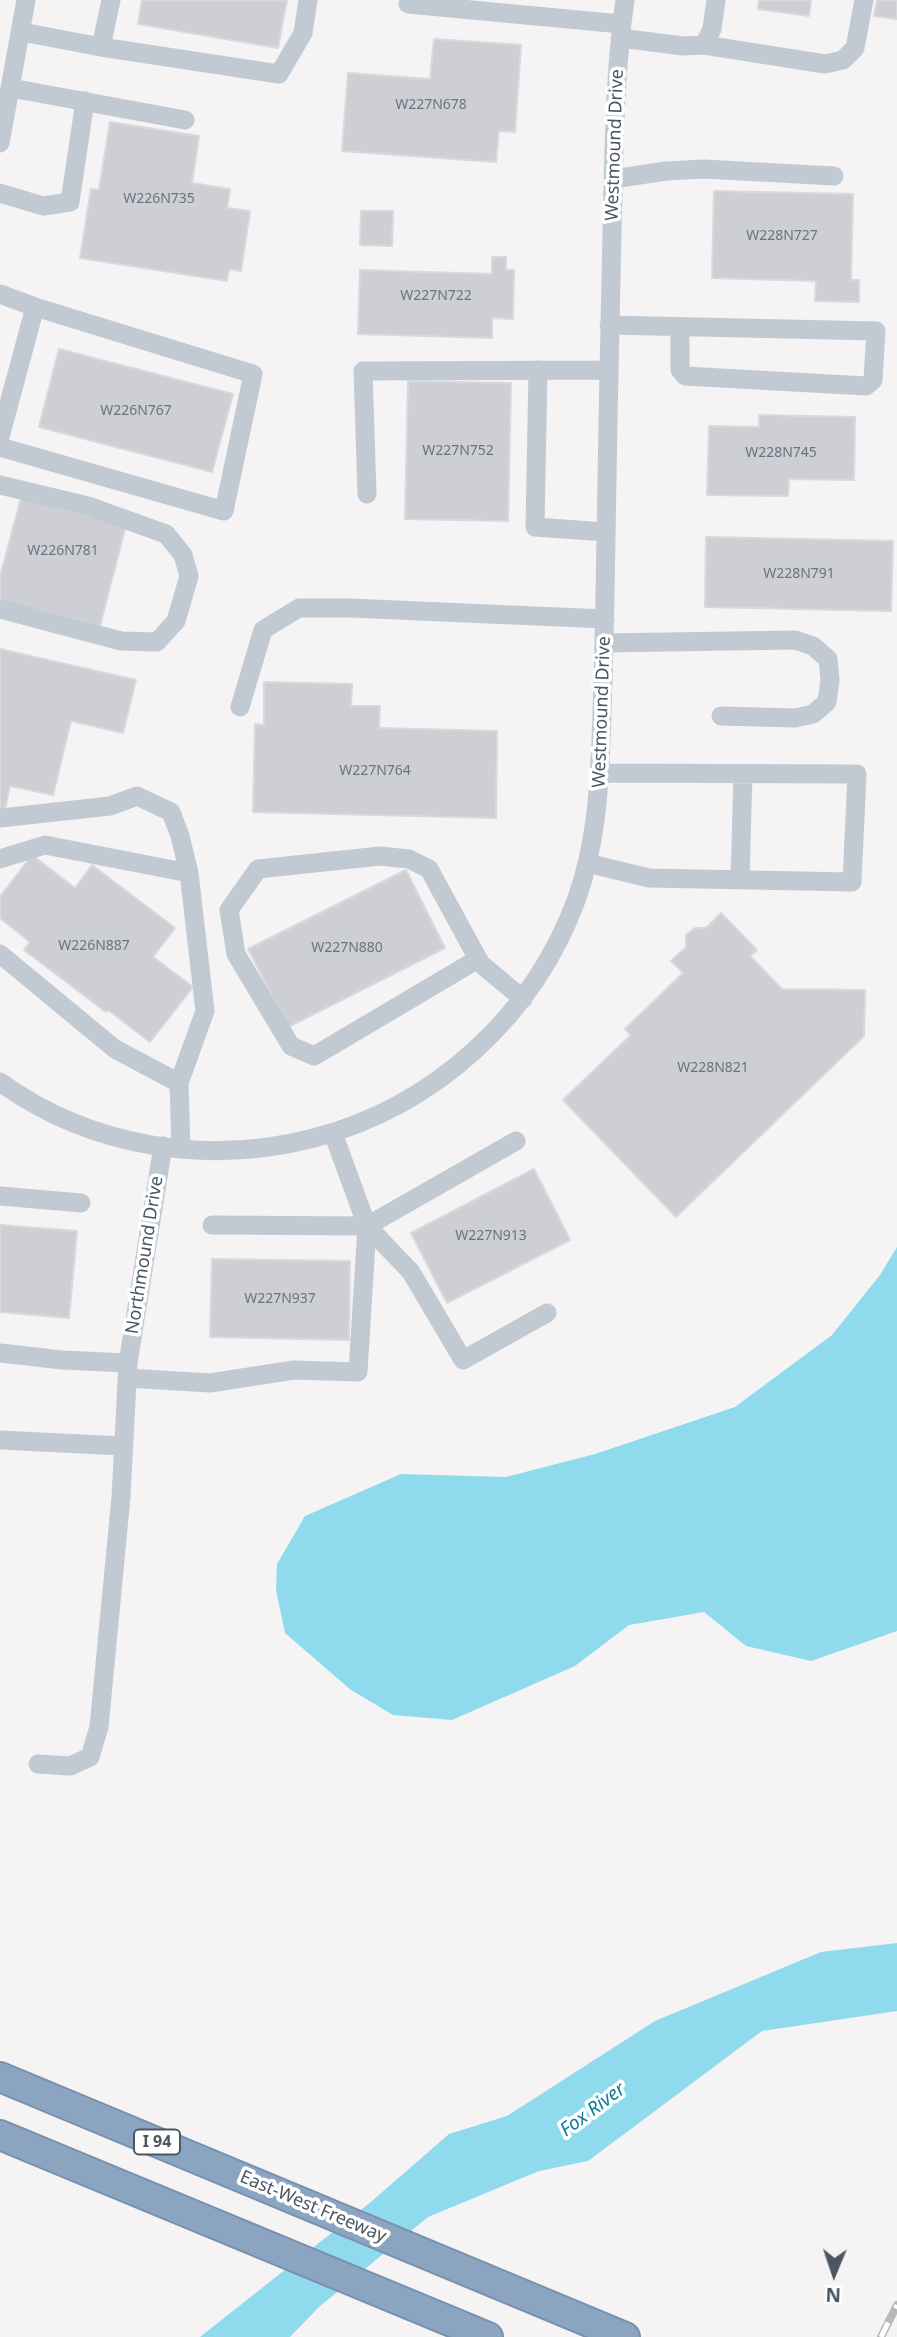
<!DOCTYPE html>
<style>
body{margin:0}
#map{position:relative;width:897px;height:2337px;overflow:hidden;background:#f5f3f3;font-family:"Noto Sans",sans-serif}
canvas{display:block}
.north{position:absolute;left:799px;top:2239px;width:70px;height:70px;-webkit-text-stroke:5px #fff;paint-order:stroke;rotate:182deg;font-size:19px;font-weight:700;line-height:28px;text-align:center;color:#4a5661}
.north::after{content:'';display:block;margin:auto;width:24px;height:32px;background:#4a5661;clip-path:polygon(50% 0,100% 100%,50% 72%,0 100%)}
</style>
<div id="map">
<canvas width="897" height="2337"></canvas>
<div class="north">N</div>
</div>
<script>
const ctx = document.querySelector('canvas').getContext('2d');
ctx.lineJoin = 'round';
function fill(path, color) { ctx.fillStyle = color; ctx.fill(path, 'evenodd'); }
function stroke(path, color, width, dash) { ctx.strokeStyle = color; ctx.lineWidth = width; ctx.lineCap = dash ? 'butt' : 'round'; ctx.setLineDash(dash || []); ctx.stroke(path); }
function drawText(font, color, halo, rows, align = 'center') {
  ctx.font = font + ' "Noto Sans",sans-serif'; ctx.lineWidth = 7; ctx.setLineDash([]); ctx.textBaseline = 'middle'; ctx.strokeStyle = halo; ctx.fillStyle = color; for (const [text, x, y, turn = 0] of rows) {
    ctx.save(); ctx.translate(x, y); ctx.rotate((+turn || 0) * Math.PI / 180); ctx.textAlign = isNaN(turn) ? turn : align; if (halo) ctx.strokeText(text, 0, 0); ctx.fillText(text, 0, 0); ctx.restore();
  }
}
fill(new Path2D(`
 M897 1247V1631L811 1661 746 1646 704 1612 629 1625 575 1666 452 1720 393 1715 351 1690 285 1633 276 1590 277 1564 305 1516 401 1474 506 1477 595 1454 735 1407 832 1335 880 1275Z
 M897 1943V2011L762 2031 588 2161 539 2171 428 2217 319 2307 290 2337H200L372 2201 449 2134 507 2116 655 2021 821 1952Z`), '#90daee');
const building = new Path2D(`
 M142 0H287L278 48 138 24Z
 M759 0H811L809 16 758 9Z
 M877 0H897V19L874 16Z
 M434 39 521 45 515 132 499 131 496 162 342 151 348 73 430 79Z
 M110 122 199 136 192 183 230 189 227 208 250 211 241 271 229 269 227 281 80 258 91 189 99 190Z
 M714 191 853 194 851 280H859V302L815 301 816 281 712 278Z
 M361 211H393L392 246 360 245Z
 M492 257H506V270H514L513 319 492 318V338L358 334 360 270 492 274Z
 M59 349 233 394 212 472 39 427Z
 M408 381 511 383 508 521 405 519Z
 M759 415 855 417 854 480 789 479 788 496 707 495 709 426 759 427Z
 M21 498 126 525 100 626 0 600V577Z
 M706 537 893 541 891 611 705 607Z
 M0 649 136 680 123 733 71 721 53 795 10 786 5 809 0 808Z
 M264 682 352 684 351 706H380L379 728 497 731 496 818 253 812 255 724 264 725Z
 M32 855 75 888 92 865 175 928 153 957 193 987 150 1042 108 1010 106 1012 24 950 30 942 0 918V897Z
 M406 870 445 948 288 1027 248 949Z
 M721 913 757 950 750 956 782 989 865 990 864 1036 676 1217 563 1100 631 1035 625 1029 683 973 671 961 686 947V935L695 928H706Z
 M534 1169 570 1240 447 1303 411 1233Z
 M0 1225 77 1231 69 1318 0 1312Z
 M212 1259 350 1261 349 1340 210 1337Z`);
fill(building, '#cdcfd5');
stroke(building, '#d7d9de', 2);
const highway = new Path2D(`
 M0 2077 625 2337
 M0 2135 488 2337`);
stroke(highway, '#7690ad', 32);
stroke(new Path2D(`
 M408 4 621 24
 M22 32 101 47 279 74 303 33 308 0
 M620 38 683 46 704 45 712 29 716 0
 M704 45 825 64 843 60 855 48 864 0
 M101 47 111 0
 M11 88 185 120
 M0 143 26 0
 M613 179 666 171 704 169 834 176
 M0 193 43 206 70 202 85 101
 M0 294 35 307 253 374 224 511 0 447
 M609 325 876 331 873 380 866 386 685 376 680 370V327
 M538 370 535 527 606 532
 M0 437 35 307
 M0 485 88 506 166 534 183 555 189 576 176 621 157 642 121 641 0 609
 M367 494 363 371 608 370
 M604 643 795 640 813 646 828 659 830 680 827 702 813 714 795 718 721 716
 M240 707 263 630 299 608H350L605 619
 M0 818 110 806 137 796 171 812 180 836 189 873 45 845 0 859
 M587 863 649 878 852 882 857 774 600 773
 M740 880 743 774
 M0 954 115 1049 179 1083 181 1149
 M478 959 314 1056 291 1046 236 954 229 910 258 869 380 856 409 859 429 869 478 959 481 964 523 999
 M0 1082C90 1147 207 1166 314 1138 435 1106 534 1016 577 898 595 847 599 794 601 740 603 691 604 643 605 595 607 474 609 354 612 233 614 155 614 77 625 0
 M179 1083 205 1011 189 873
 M333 1133 367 1226 411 1272 463 1360 547 1313
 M0 1196 81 1203
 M212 1225 367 1226 516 1141
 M0 1353 62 1360 128 1363
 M127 1378 210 1383 294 1370 358 1372 367 1226
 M0 1440 123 1446
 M38 1764 70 1766 90 1757 99 1727 121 1497 128 1363 163 1146`), '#c1cad2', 19);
stroke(highway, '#8ba5c1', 28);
const rail = new Path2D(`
 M881 2337 897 2305`);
stroke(rail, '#b5b8bd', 8);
stroke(rail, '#fff', 5, [16]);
drawText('14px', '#6b747e', null, [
 ["W227N678",431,105],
 ["W226N735",159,199],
 ["W228N727",782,236],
 ["W227N722",436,296],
 ["W226N767",136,411],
 ["W227N752",458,451],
 ["W228N745",781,453],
 ["W226N781",63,551],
 ["W228N791",799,574],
 ["W227N764",375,771],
 ["W226N887",94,946],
 ["W227N880",347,948],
 ["W228N821",713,1068],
 ["W227N913",491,1236],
 ["W227N937",280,1299]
]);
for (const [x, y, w] of [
 [157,2142,46]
]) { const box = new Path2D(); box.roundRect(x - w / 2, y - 12.5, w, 25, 5); ctx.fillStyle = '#fff'; ctx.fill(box); stroke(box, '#4a5661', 2); }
drawText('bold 16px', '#4a5661', null, [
 ["I 94",157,2142]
]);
drawText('18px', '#4a5661', '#fff', [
 ["Westmound Drive",615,145,-88],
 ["Westmound Drive",602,712,-88],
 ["Northmound Drive",145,1255,-81],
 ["East-West Freeway",313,2207,23]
]);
drawText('italic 19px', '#0c7c9b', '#fff', [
 ["Fox River",593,2110,-37]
]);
</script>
